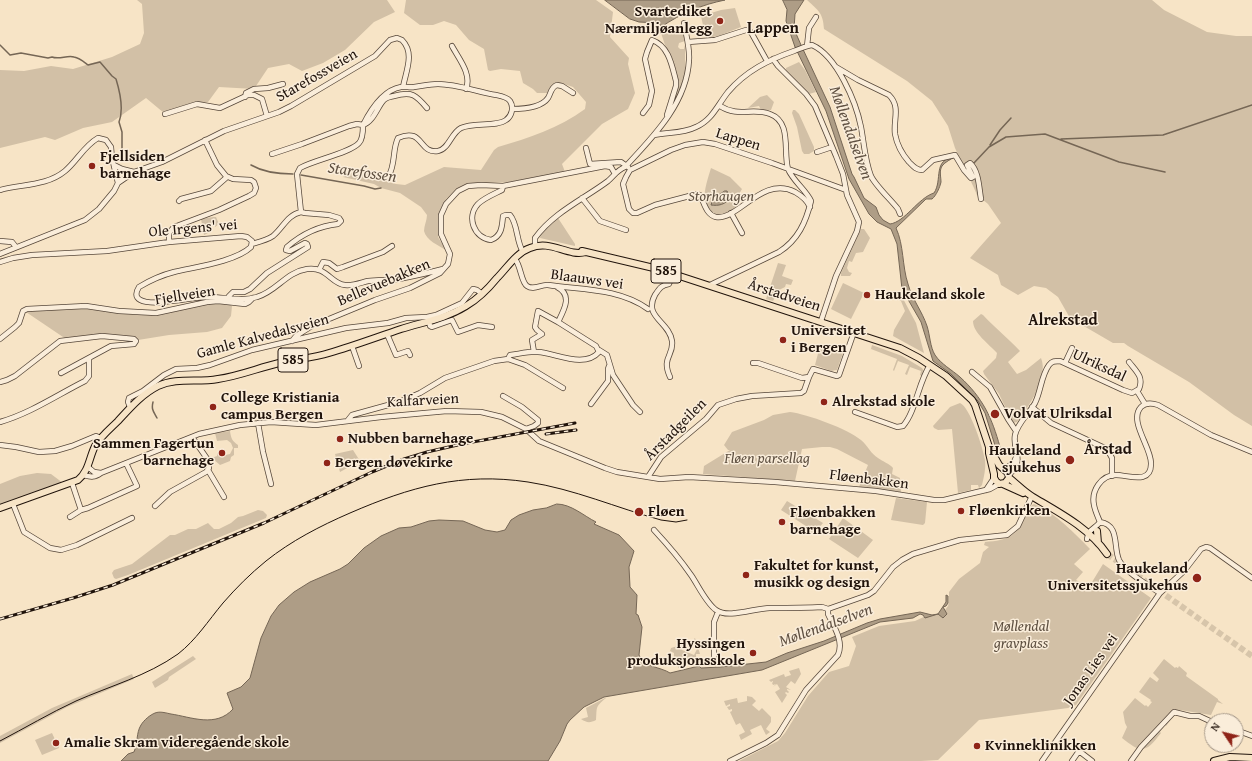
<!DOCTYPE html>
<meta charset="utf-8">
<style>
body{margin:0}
#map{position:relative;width:1252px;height:761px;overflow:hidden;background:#f7e4c6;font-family:"Gentium Book Plus",serif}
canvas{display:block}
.north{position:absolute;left:1204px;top:713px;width:40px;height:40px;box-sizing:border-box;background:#faedda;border:1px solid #a39687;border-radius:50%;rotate:305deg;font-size:11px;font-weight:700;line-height:16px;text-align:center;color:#20130b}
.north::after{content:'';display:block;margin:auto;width:14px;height:18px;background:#8f2418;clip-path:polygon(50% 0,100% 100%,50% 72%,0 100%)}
</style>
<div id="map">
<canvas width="1252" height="761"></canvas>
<div class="north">N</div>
</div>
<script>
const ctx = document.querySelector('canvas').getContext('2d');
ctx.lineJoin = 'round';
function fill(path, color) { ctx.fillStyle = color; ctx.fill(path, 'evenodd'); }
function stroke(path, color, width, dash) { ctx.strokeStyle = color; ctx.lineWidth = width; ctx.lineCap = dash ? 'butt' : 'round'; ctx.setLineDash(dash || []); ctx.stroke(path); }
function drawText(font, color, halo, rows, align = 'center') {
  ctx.font = font + ' "Gentium Book Plus",serif'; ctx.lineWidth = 3; ctx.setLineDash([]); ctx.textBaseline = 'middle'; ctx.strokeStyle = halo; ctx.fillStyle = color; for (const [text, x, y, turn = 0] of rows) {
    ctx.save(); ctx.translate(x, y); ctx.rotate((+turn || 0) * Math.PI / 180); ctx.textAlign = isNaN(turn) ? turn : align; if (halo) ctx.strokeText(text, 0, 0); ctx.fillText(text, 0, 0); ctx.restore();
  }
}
fill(new Path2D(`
 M137 0H387L395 12 374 22 345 50 323 63 302 71 289 64 268 68 254 89 219 87 208 102C193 101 178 107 164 113L146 98 112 122 83 128 55 140 45 137 0 148V70L24 71 51 66 73 69 112 57 140 44 144 33 142 4Z
 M406 0H596L613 12 610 37 629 58 628 64 635 93 628 109 602 124 562 164 565 172 508 182 467 184 456 189 446 199 439 213 438 237 446 250C439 246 426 240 424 231 424 226 427 220 427 215L421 207 400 193 381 188 374 184 343 177 349 173 371 172 374 178 396 184 405 185 444 167 481 170 494 150 498 147C529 138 559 128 585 109L586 102 573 87 564 84 558 83 553 84 547 93H537L533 89 523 83 520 71 501 69 490 71 488 70 484 49 469 40 456 25 444 21 433 25H420L404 13Z
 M807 0H1152L1164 10 1207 32 1236 36H1252V426L1234 415 1189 382 1128 346 1124 343H1113L1070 318 1058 297 1046 288 1034 286 1018 295 1001 285 998 275 970 258 1001 223 988 204 977 195 974 188 955 148 948 126 932 101 907 81 824 29C823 13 819 11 807 0Z
 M735 8 741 27 721 35 706 39 701 16 721 10Z
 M682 25 685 41 679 43 678 47 680 49H684L685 45V73L681 89 670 110 678 84 661 33Z
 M799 62 805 70 816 92 809 94 786 70V68Z
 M767 95 774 102 771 110H761L759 106 748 108 760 97Z
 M793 110H795L799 114 814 147V151L809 154H804L802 151 797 127 792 113Z
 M711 168 730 177 742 189 738 196 741 200C738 204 734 209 730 212 718 219 707 211 705 199 703 192 709 175 711 168Z
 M213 217H216L219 224 215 227 214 224H211L212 231 204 235 201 219Z
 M558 218 575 244V246L540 238 541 234Z
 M861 229H864L870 238 863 252 856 253 852 262 849 261 847 268 849 272 852 273 850 276H841V273Z
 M778 263 786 265 782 276 793 280 791 285 786 284 785 287 779 290 773 301 766 299Z
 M843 283 864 293 851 319 831 309Z
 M896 292 900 293 916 323 924 353 893 336 894 330 905 311 901 301 893 297Z
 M209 302 227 303 232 306 231 316 222 328 207 332 169 335 138 340 134 338 66 339 26 312 27 309C43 308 58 306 73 306 100 307 125 316 152 315 171 314 191 307 209 302Z
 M981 314 983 315C996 329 1007 337 1020 351L1008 362 1017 374 1026 370 1041 358C1049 378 1029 406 1017 422L1013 423 999 394 984 374 983 371 996 358 997 353C989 344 973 333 973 321Z
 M872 345 902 356 922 368 924 371 922 376 920 375 921 371 910 367 907 375 905 374 909 365 898 361 894 371 893 370 897 359 871 349Z
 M820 346 843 353 837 370 831 371 815 365Z
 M960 403C970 407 983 448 985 460 986 468 984 477 982 485L979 488 978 485H971V490L958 493 952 429 938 430 934 428 933 426 950 407Z
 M790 412C807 414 848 429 861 440 868 446 871 454 878 458 883 462 889 463 893 468L892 474 900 478 901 492 859 487 868 465 837 449 830 447H822L802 449 795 481 703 474 704 466 730 450H728L724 445 732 432 764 420 773 415Z
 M230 431C231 438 232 441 238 445V448H234V455L231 457 230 461 220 465 212 458 217 456V453L220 452 221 456 230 454 233 448 231 443 227 440 217 441 215 433Z
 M353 450 360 461 340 472 335 454Z
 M37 473 51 474 63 483 0 505V484L20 476Z
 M896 498 927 502 925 523 923 525 891 520Z
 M787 501 823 523 818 529 814 530 811 535 809 534V528L781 510Z
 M1034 504C1057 514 1073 532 1090 549L1074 564 1083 572 1076 580 1089 587 1103 564 1151 598 1076 705 1068 708 979 720 938 760 921 761H739L778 741 785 733 808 696 829 672 849 666 856 646 852 637 879 626 915 621 928 615 939 614 945 610 948 606 949 602V592L959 579 980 563 983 552 989 547 984 545 985 542C1009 540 1016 537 1027 514 1029 509 1030 506 1034 504Z
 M258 510 263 511 267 515 266 518 128 575 116 579 114 578 112 573 114 570 132 564 170 535H175L188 529H196L208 523 214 529H219L231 523 238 517 243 516Z
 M843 518 873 540 858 558 829 539Z
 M695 638 700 654H696V657L687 658V662H685L686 667 678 668V660H676V664H674V653L670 651 671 648 681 645 682 650 694 655 697 649 694 645V639Z
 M193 656 196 659 169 677 168 680 155 688 152 682Z
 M1164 659 1175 668 1176 667 1178 668 1179 666 1187 673 1186 676 1218 699V700L1223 704 1217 702 1211 715 1180 710 1176 716 1174 715 1166 726 1165 725 1160 732 1161 733C1145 754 1141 753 1122 738L1127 727 1125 723 1123 712 1135 698 1145 706 1146 705 1148 707 1152 702 1150 701 1151 700 1139 692 1150 677 1157 682 1159 679 1153 673Z
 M799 668 801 674 795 684 791 681 786 687 791 690 787 689V690L789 692 788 693 786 692 785 693 787 695 782 703 775 692 780 689 777 684 773 687 776 684 773 685 772 683 773 682V681L771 682 769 680 784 674 785 677 791 675 789 671Z
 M132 674 134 679 67 707 0 743V736L52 708Z
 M747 696 752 697 756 701 752 705 759 711 762 708 771 717V722L766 729 770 732 766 735 761 725 750 730 752 734 741 740 739 735 745 732 740 723 736 725 730 712 732 711V709L729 710 727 707 730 706V704L726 706 724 701 737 698 738 703 747 701Z
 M605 698H606C595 707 597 707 596 720 590 723 587 723 581 719L588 717 586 708Z
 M52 733 59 748 42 755 35 740Z`), '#d2c0a6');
const water = new Path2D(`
 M605 0H725C701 5 682 13 661 27L659 23 639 22 630 19Z
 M783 0H804L795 14 794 29 801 45 830 107 852 174 854 177 864 198 876 207 879 215 883 220 890 224C905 222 918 198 934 193 943 180 932 159 955 157 951 159 945 162 942 166 939 171 941 177 941 182 940 187 936 196 932 199 931 199 927 199 926 199L896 228C904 245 902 266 908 284 912 299 922 311 927 326 930 335 930 347 935 355 941 364 952 370 960 377 983 398 992 418 1000 447V452H997L985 413 978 401 951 374 933 361 921 322 902 289 897 244 891 229 877 222 869 214 849 179 826 111 795 47 786 21 787 10Z
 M725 191H727L730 197C726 205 718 206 711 205L713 199Z
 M557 504C571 504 584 516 596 522L594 524 619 535 634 551 629 567 630 587 637 595 636 614 638 615 642 627 639 655C643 667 661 667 670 673L699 666 701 668 720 667 766 662 787 653 824 641 867 623 880 619 920 612 932 615 938 614 946 602V595L948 596V603L946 606 943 607 947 614 943 618 938 614 925 618 923 615 920 614 913 618 880 622 762 670 604 697 584 707 570 720 567 724 560 741 548 761H121L128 754 134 752C138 743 136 733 141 725 144 720 150 715 155 713 160 711 166 713 171 714 191 717 216 728 233 709L227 693 241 687 250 678 261 638 271 616 279 605 294 592 310 582 340 569 348 564 364 548 381 536 399 528 411 527 429 521 439 520 463 521 485 530 497 532 505 530 511 520 519 515 533 510 546 508Z`);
fill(water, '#ae9d86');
stroke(water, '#756655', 1);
stroke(new Path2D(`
 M0 45 10 55 21 53 48 58 52 57C59 60 67 55 74 57 80 58 84 62 88 65L100 62 112 76 116 79C120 92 124 109 119 122L122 132V148
 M1061 139 1163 135 1252 105
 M990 145 1000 130 1011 118
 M973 164 989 147 1006 137 1045 134 1119 162 1165 172
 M251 165C263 172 279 174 293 174
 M301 175 364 186 375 189 381 188
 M153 402C151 410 154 412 157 418`), '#756655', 1.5);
stroke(new Path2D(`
 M1107 554 1252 656`), '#d7c5aa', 6, [6, 3]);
const minor = new Path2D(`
 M688 42 715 40 746 30H749L752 34 767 61
 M452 46C459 59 472 74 466 89
 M807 46 809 28 816 17
 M773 59 778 66 806 94 815 106 836 156 843 174 847 195 859 222 857 231 836 276 821 321
 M836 67 858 80 889 95C901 107 893 120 895 134 897 145 902 154 909 162 913 166 916 170 922 170L933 160 955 155 964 170 971 178 973 177 967 165 970 163C979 171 979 188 981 199
 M245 97 246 93 254 89 268 88 283 84
 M512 109C524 109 541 108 548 98 551 93 551 87 557 85L562 86 573 93
 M643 113 649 105 652 91 645 59 647 52 652 40C669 46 672 66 676 81V86L667 115
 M165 114 197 104 220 108 248 95H254L262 99 267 116
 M654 135C668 132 682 134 696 127 712 120 717 106 728 92 746 71 768 60 794 51 800 49 805 46 812 45 837 56 856 102 861 127 864 143 865 161 871 176 875 185 891 200 898 209L900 214
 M586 148 590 164 621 162 628 167
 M817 152 832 147
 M272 154 302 144 349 126 357 124 363 125C371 109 383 90 401 87 405 86 410 88 414 87 422 86 430 84 438 84 456 84 478 92 496 95 501 96 507 97 510 101 514 107 512 116 506 120 497 127 473 122 461 128 451 133 449 149 438 151 418 154 424 127 398 138 392 150 396 165 388 177
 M114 165 122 169 134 172
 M503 186 502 190C494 194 484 198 478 204 466 217 474 238 491 240 502 236 502 226 503 216L506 215H510C518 224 516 241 523 252
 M0 190C22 184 47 186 65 171 77 161 84 146 98 138L106 140 111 147 112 158 118 183
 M582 198 600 221 626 230
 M179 201 181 199 211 191 227 177
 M810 207C807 200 802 196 795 192 762 175 738 221 716 217 706 215 704 202 700 195L697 194 655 205 637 213H633L629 209 623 184 626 177 630 170 671 150 685 145 703 142 715 144 772 163 846 190
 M301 212 297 174 300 168C314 160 350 153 359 143 363 139 363 131 363 125 373 122 377 108 383 101 386 97 390 97 394 96 412 91 416 95 427 108
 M731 213 742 233
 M0 241 12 242 16 247
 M169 242V233L174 227 219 210 249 196 254 193 256 188 254 182 251 180 233 179 226 176 217 165 205 140
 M252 244C259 242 267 240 273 236 283 228 287 215 301 212
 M535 246V238C554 212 584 199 608 181 614 176 617 170 625 167 653 137 687 103 689 60 690 48 686 35 684 23
 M0 254 85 220 99 209 114 191 118 183 134 172 162 162 224 131 279 112 291 106 375 56 390 40 397 38 402 40C415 53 406 71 403 87
 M515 259C521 266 521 282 527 286 534 291 541 284 548 285 581 290 619 288 648 309
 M0 262 13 258 32 255 107 251 169 242 241 236 247 237 252 241 251 247C235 262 194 267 174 272 162 275 149 281 139 287 127 306 160 303 170 301 183 300 196 297 209 297 225 297 242 302 257 297 276 292 286 272 307 269 327 266 331 284 345 285 353 286 360 283 368 281 378 280 389 280 399 279 414 276 428 273 443 269
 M319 270 323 262 329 263 337 269 343 267 383 252 392 246
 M710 285 779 252C798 240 806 222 811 201 806 190 793 181 788 169 783 151 792 122 770 114 752 107 739 118 720 106
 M228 298 229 296 233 292H244L250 289 267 273 308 247 307 244 305 243 290 251 286 250 287 247C302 234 318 226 338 224L341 221 339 218 329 215 305 213 301 212
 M429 322 430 326 432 327 452 320 458 332 478 325 492 327
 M387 334 396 355 408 351 410 355
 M0 339 15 327 19 323 23 311 27 309 86 306 119 311 156 313 207 302 218 301 245 304 249 302 253 298
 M292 341 296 336 318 322 329 319 375 300 410 288 440 273 448 264 450 254 441 234V215L446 204 458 191 468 186 481 185 503 186 605 166 611 167 615 174
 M352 346 359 366
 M599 350 607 355 613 375 633 405 640 412
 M534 352 532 340 542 334 537 330 535 327 538 311 558 322
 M508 359 525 365 563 388
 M753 363H758L802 378 809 377 813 369 837 376 839 375 854 332
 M1065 363 1072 348
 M972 372 990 387 1008 419 1016 431
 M670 377C661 357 674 356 672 341 669 321 643 317 655 295 659 289 661 285 669 284L673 273
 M0 382 7 380 15 376 60 341 102 336 134 339 136 341 134 344 111 346 61 373
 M1137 391 1145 404
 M503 396 522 407 538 420V423L534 426 526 429
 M591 404 608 381V369L609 366
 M130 407 128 402 129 398 143 391 164 375 176 369 197 368 210 365 252 350 346 328 388 323 406 318 427 317 436 315 462 303 473 289 477 290 482 294
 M1032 407 1051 423 1107 449 1112 458V476
 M855 412 897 427 903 426C916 411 918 383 930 365
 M348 420 352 415 399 402 420 393 445 378 494 361 508 359 510 355C519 354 529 351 538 352 556 353 584 369 599 352L596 346 558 322C564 310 573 295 557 287
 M0 422C31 413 57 395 85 381L89 376V358
 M258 423 263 452 271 484
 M0 445 16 447 39 452 55 451 72 446 96 436 101 438
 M88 467 94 472 101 473
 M1005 469 1014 462 1017 455
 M208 470 224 497
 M83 475C91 477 94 478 101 473L199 434 240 425 271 422 316 425 381 417 447 411 481 412 502 417 526 429 539 441 605 468 617 472 660 479 689 477 775 482 876 491 934 500H944L990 489 999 484
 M1009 475C1026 458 1012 452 1015 435 1018 422 1029 414 1035 403 1041 391 1041 376 1049 365 1052 361 1055 361 1060 361L1123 390 1132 393 1139 389C1144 377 1136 371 1129 362
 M648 477 661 457 706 419 718 405 736 399 752 396 801 393 804 391 809 377
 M72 483 81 510 88 508 137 486 126 463
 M986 490 994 478
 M13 504 24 532 50 548 61 550 77 545 132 518
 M155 506 170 492 206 472 209 468 208 460 192 437
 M70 517 81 510
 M1100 522C1098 517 1095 511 1094 505 1091 491 1101 475 1116 475 1128 475 1151 485 1151 464 1152 448 1128 421 1141 407 1146 402 1152 403 1158 405L1211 435 1252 452
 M654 530C667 544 680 559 691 575 698 585 706 603 716 610 728 619 755 608 770 608 788 608 805 608 822 607L828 609
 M1087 539C1088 529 1095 529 1100 522
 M1160 593 1184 571 1201 549 1206 547 1210 548 1252 578
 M828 609 868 595 874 591 893 567 902 560 913 554 960 540 1007 535 1018 526 1032 496
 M714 663V622L718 612
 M1236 730 1252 736
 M730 761 766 743 778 735 806 690 838 655C844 641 834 627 828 614V609
 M1042 761 1160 593C1148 585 1125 572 1119 560 1113 546 1120 525 1100 522
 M1072 761 1079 751 1092 761
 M1131 761 1141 747 1174 712 1190 716H1199L1212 722`);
const major = new Path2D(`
 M582 251 658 269 900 348 919 358 946 376 972 400 975 405 989 447 999 465 1008 473 1009 478 1005 483 999 484 996 481 994 478V474L989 453V447
 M1009 478C1017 484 1024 492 1033 497 1060 513 1089 528 1107 554
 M1003 484 1023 493
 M0 508 78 480C89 471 89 458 95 446 101 436 110 429 118 421 130 408 142 394 158 386 177 377 198 383 218 379 239 376 258 368 279 363 296 359 313 358 329 353 353 346 377 337 401 329 423 322 445 319 466 306 478 299 488 289 497 278 507 268 516 253 530 248 551 239 567 257 586 252
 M1097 531 1098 543
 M1214 761 1230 757 1252 758`);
stroke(minor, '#56473a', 6);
stroke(major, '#20130b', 8);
stroke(minor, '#faedda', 4.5);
stroke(major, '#f7e4c6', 6);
stroke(new Path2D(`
 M0 741C25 728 50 713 76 701 110 686 147 676 178 654 196 640 208 621 223 603 236 588 250 574 266 561 291 541 320 526 350 513 410 487 462 472 528 482 574 489 617 508 661 520L676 522 687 520`), '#20130b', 1);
const rail = new Path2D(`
 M546 434 576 430
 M0 619 73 598 113 585 264 523 372 472 404 459 427 452 462 444 575 423`);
stroke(rail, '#20130b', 3);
stroke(rail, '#faedda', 1.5, [4.5]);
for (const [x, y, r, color] of [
 [720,21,4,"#8f2418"],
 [92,166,4,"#8f2418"],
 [867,295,4,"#8f2418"],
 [783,340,4,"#8f2418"],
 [824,402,4,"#8f2418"],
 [213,407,4,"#8f2418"],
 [995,414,5,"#8f2418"],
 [340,439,4,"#8f2418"],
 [222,453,4,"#8f2418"],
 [1070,460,5,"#8f2418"],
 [327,463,4,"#8f2418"],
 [961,511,4,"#8f2418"],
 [639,512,5,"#8f2418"],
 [782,522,4,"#8f2418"],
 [746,575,4,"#8f2418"],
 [1197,578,5,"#8f2418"],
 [753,653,4,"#8f2418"],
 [56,743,4,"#8f2418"],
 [977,746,4,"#8f2418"]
]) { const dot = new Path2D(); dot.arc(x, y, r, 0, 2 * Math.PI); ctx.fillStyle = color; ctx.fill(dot); stroke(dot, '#faedda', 1.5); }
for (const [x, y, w] of [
 [666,271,30],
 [293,360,30]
]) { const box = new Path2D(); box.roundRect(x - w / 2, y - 12, w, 24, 3); ctx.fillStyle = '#faedda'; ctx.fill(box); stroke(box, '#20130b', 1); }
drawText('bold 14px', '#20130b', null, [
 ["585",666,271],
 ["585",293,360]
]);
drawText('bold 15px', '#20130b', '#faedda', [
 ["Svartediket",712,12,"right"],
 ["Nærmiljøanlegg",712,29,"right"],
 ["Fjellsiden",100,157],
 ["barnehage",100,174],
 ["Haukeland skole",875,295],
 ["Universitet",791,331],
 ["i Bergen",791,348],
 ["College Kristiania",221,398],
 ["campus Bergen",221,415],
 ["Alrekstad skole",832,402],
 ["Volvat Ulriksdal",1004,414],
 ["Nubben barnehage",348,439],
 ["Sammen Fagertun",214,444,"right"],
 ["barnehage",214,461,"right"],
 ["Haukeland",1061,451,"right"],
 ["sjukehus",1061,468,"right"],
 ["Bergen døvekirke",335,463],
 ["Fløenkirken",969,511],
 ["Fløen",648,512],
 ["Fløenbakken",790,513],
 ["barnehage",790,530],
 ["Fakultet for kunst,",754,566],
 ["musikk og design",754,583],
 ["Haukeland",1188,569,"right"],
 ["Universitetssjukehus",1188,586,"right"],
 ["Hyssingen",745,644,"right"],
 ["produksjonsskole",745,661,"right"],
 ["Amalie Skram videregående skole",64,743],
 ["Kvinneklinikken",985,746]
], 'left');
drawText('15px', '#20130b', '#faedda', [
 ["Starefossveien",317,76,-30],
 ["Lappen",738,140,17],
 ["Ole Irgens' vei",193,229,-5],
 ["Blaauws vei",587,280,8],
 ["Bellevuebakken",384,283,-23],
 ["Fjellveien",185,296,-9],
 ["Årstadveien",784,296,18],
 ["Gamle Kalvedalsveien",263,337,-15],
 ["Ulriksdal",1099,366,25],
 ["Kalfarveien",423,401,-3],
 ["Årstadgeilen",676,430,-45],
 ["Fløenbakken",869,480,7],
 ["Jonas Lies vei",1091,670,-55]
]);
drawText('italic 15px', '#5e5041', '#faedda', [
 ["Storhaugen",721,197],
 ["Fløen parsellag",767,459],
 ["Møllendal",1021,627],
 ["gravplass",1021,644]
]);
drawText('bold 16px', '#20130b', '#faedda', [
 ["Lappen",773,29],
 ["Alrekstad",1063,321],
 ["Årstad",1108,450]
]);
drawText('italic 16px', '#605142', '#faedda', [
 ["Møllendalselven",850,133,70],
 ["Starefossen",362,173,8],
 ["Møllendalselven",826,626,-20]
]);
</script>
